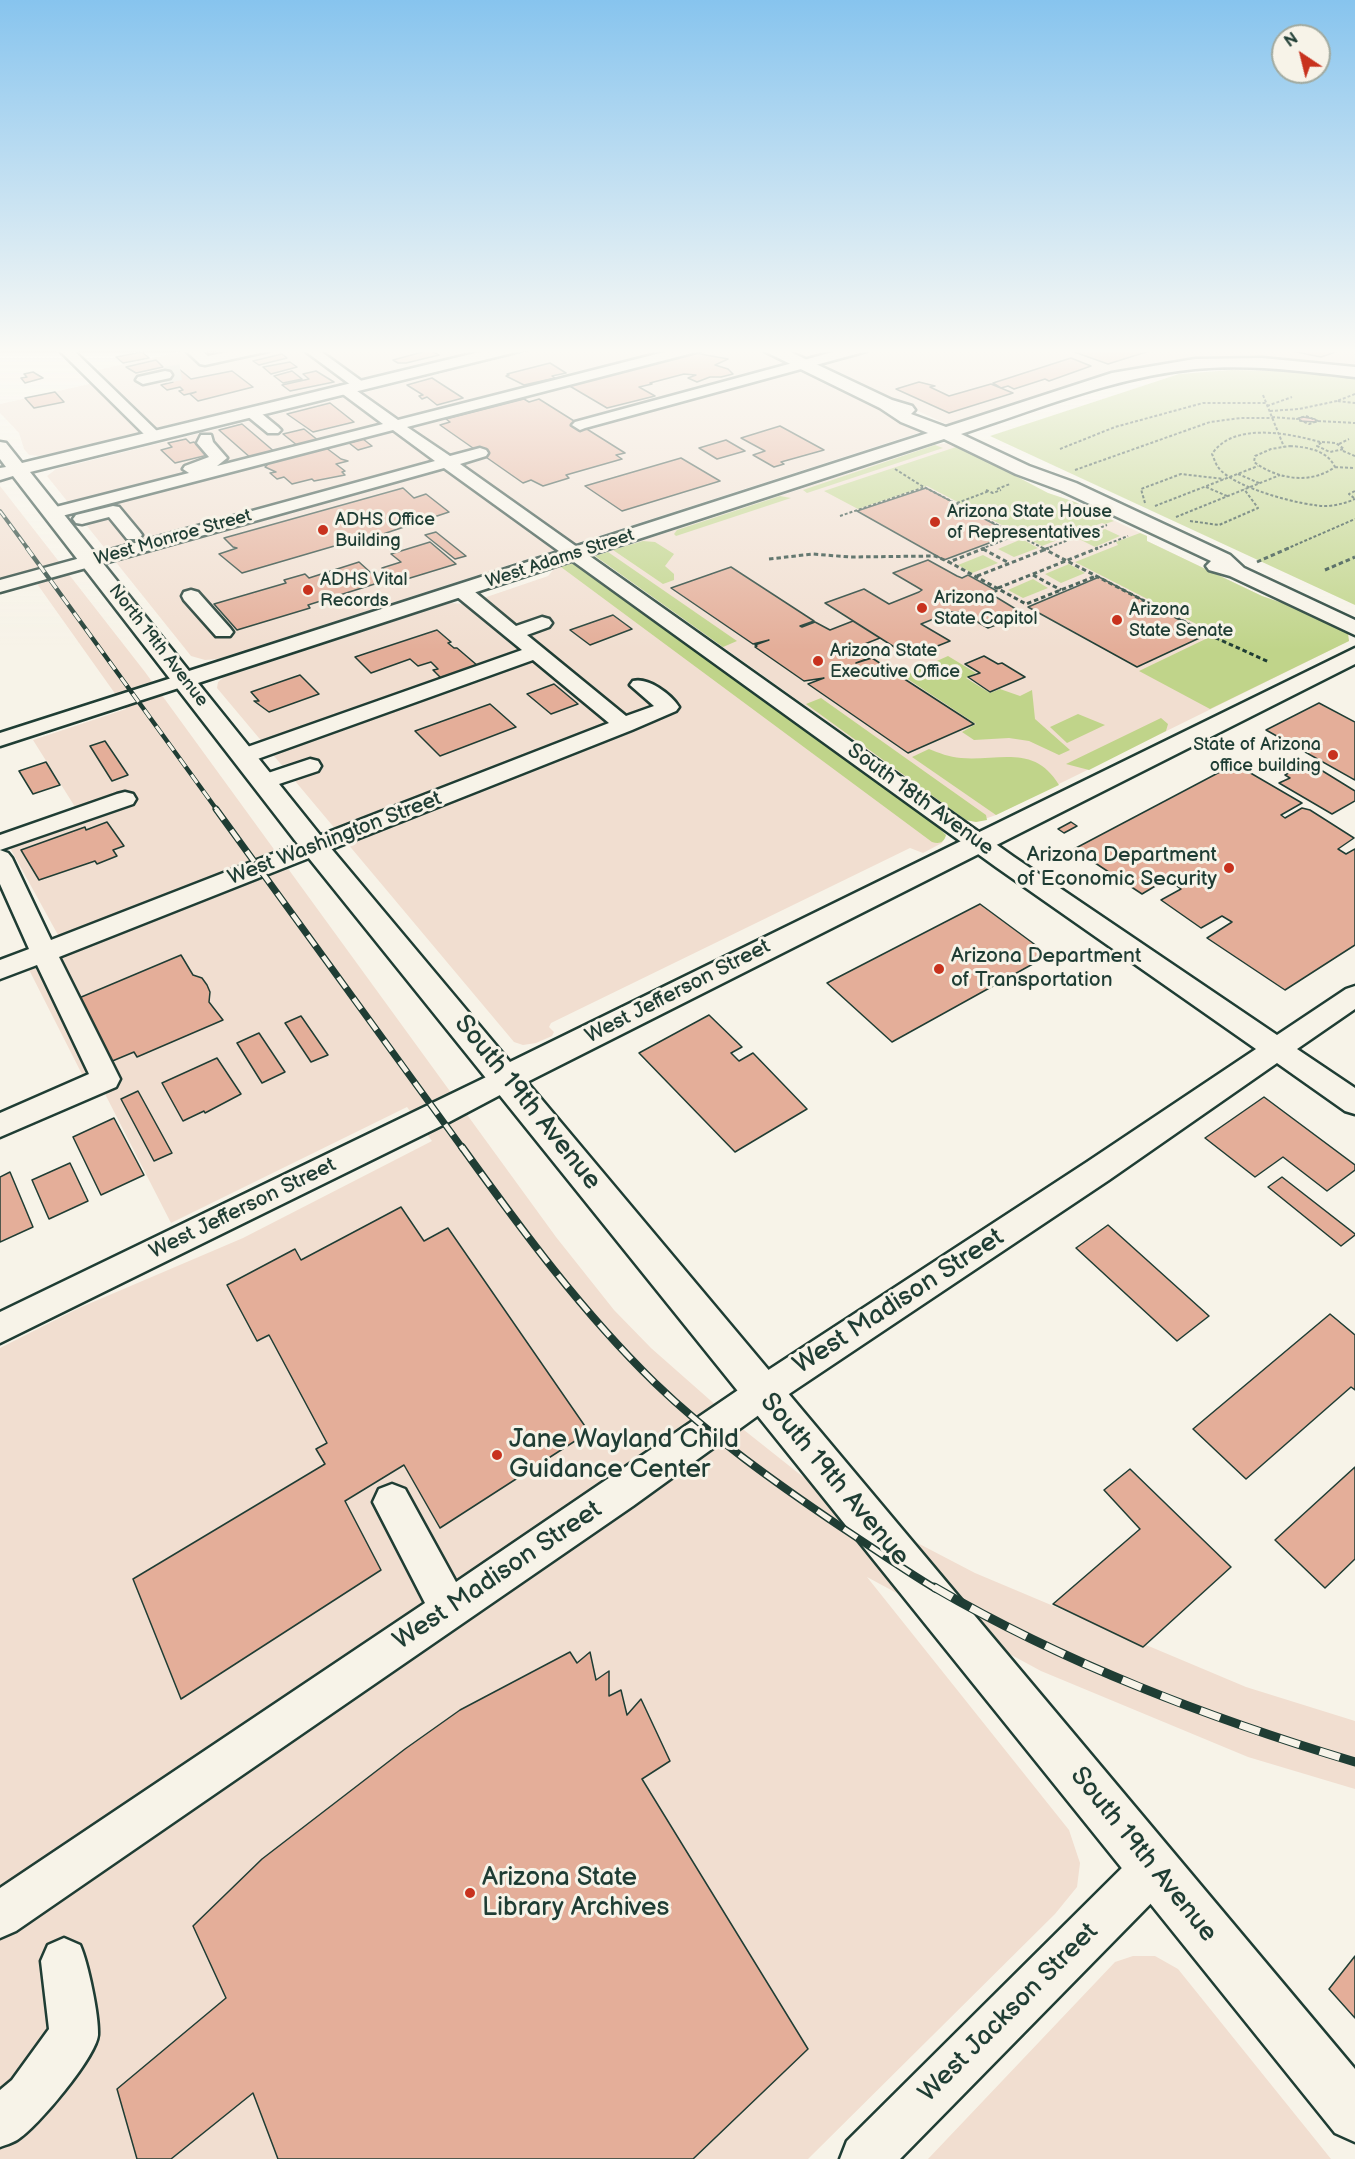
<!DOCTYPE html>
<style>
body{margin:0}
#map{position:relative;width:1355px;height:2159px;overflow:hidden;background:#f7f3e8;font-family:"Balsamiq Sans",sans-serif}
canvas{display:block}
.north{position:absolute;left:1271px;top:24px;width:60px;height:60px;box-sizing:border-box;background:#f7f3e8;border:2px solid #a1aaa0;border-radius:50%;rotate:325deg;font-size:16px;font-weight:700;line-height:24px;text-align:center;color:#1f3d34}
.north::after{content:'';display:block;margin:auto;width:21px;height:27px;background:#c8321e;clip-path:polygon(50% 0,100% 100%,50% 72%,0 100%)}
</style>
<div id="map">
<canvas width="1355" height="2159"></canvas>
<div class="north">N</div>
</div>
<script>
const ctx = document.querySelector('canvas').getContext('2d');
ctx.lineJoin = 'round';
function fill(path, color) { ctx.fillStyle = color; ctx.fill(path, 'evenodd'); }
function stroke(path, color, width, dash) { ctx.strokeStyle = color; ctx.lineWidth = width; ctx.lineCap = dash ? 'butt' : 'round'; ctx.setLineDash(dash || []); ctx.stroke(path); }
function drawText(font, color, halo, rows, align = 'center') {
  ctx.font = font + ' "Balsamiq Sans",sans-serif'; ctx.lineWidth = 6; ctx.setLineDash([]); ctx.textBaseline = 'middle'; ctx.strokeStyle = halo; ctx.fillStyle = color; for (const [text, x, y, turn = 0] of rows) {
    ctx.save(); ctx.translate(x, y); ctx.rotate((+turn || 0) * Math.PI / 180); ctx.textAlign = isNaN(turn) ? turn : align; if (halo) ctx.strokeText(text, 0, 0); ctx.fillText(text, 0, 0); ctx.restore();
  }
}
fill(new Path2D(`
 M254 348H298L301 350 310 348H489L40 456 29 455 24 449 19 433 0 413V404L107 380 97 370 193 349 204 359Z
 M543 348H757L919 427 921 432 218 659 205 660 191 656 47 476 56 469Z
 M782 348H1355V368L1180 362 1146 367 1114 373 959 422 946 424Z
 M948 443 992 462 1014 477 1048 493 1075 502 1147 536V541L1262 596 1291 606 1342 630 1348 634 1349 641 996 815 976 822 966 820 595 556 935 445Z
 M0 486 145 672 556 1237 614 1310 651 1348 744 1430 802 1476 883 1525 975 1573 1246 1687 1355 1721V1789L1248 1757 1041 1671 867 1577 1069 1830 1080 1863 1077 1887 1055 1914 808 2159H0V1348L79 1308 243 1238 432 1141 407 1107 171 1223 104 1092 93 1096 19 950 58 935 9 846 82 818 33 740 126 709 35 581 0 591Z
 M574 563 939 828 946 835 942 843 923 853 910 848 551 1023 549 1027 554 1032 552 1036 536 1043 523 1045 514 1042 217 688 218 682 224 677 450 603 466 604 548 576 554 569Z
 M1133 1956H1155L1178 1969 1331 2159H928L1115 1962Z`), '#f1ded0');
fill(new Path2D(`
 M1231 370 1286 371 1355 377V605L990 436 1179 374Z
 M935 445 943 448 807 493 803 490Z
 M959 446 1048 493 1075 502 1114 521 1105 524 1102 523 1042 546 927 486 858 509 824 491Z
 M780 496 791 498 676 536 674 534 677 530Z
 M1105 529 1120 536 1095 547 1079 539Z
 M1140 533 1147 536V541L1262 596 1291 606 1342 630 1348 634 1349 641 1210 709 1139 671 1216 634 1075 562 1118 545 1116 542Z
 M1022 539 1038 548 1014 557 998 549Z
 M643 541 655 542 674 554 665 566 674 574V580L663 584 613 550Z
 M608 552 737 641 723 647 595 556Z
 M983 555 998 563 972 573 958 565Z
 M574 563 939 828 946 835C944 843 939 844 932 842L561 567Z
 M1069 564 1085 573 1061 583 1045 574Z
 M1033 579 1048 588 1023 598 1008 590Z
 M948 656 976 673 966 678 990 693 1000 689 1020 696 1032 690 1035 719 1070 750 1059 755 1029 741 1009 738 974 740 962 732 976 724 903 676Z
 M821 698 986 815 987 820 976 822 966 820 806 704Z
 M1078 714 1105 725 1067 743 1050 727Z
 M1161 718 1168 724 1166 731 1089 770 1066 764Z
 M929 749C939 753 949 757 961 758 999 761 1035 744 1059 785L996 815 912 757Z`), '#c0d48a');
const building = new Path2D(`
 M1063 348H1159L1108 364Z
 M1277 348H1347L1321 357Z
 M430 350 439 355 406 363H398L393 360Z
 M142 352 149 358 123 363 116 357Z
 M695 353 728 359 715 365 728 369 733 374 721 377H710L697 382 688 378 696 375 684 374 650 383 652 384 639 387 655 396 607 408 568 385Z
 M282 354 287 358 259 365 253 361Z
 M1071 358 1091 366 1049 381 1045 379 1014 389 1008 386 1001 388 993 383Z
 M156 360 163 367 136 373 126 367Z
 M290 362 297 367 271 374 263 367Z
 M550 363 566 373 552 376 555 378 524 385 506 376 509 375 507 374Z
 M179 369 191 379 232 371 253 387 198 401 190 394 196 392 184 395 179 391 183 390 180 387 167 390 161 385 173 382 162 373Z
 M292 371 302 379 283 383 274 376Z
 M316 371 334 382 290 391 282 385 309 379 303 374Z
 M33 372 43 378 25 383 21 378 27 377 24 374Z
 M432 378 463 398 437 405 427 397 422 399 419 396 423 395 407 385Z
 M919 382 935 386 930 387 949 396 991 384 1013 393 949 413 896 389Z
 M55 392 64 402 34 408 25 398Z
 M524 399 529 402 539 399 625 453 616 455 622 459 566 475 569 478 543 486 531 480 523 483 440 425 450 422 446 419Z
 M330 403 354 422 313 432 287 414Z
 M1303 417 1315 419 1316 422 1300 421 1299 418Z
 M242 424 276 453 252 459 219 430Z
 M780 426 824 450 781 462 784 464 774 467 753 455 765 451 741 438Z
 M304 429 319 441 298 446 283 434Z
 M186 439 190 443 194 442 208 455 175 463 161 450 172 447 168 443Z
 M363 439 372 446 358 450 349 443Z
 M726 440 745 451 717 459 699 448Z
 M325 447 341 459 348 461 336 464 345 471 342 472 345 475 314 481 312 479 292 484 284 477 277 479 270 473 276 472 265 467 268 464 266 462Z
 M681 458 720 481 622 511 585 486Z
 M403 488 414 498 426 494 449 512 374 537 372 535 242 573 219 554 237 548 233 547 224 538Z
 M926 488 1013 534 944 560 857 511Z
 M436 532 466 556 455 559 425 535Z
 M430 542 456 564 397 582 382 568 401 562 391 554Z
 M928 560 957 576 962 578 968 575 997 591 991 594 1024 614 988 628 960 612H951L921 624 950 641 910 657 825 603 864 589 889 604 919 592 922 590 893 573Z
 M359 562 381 582 308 605 310 608 237 630 214 604 286 583 284 580 305 574 309 578Z
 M731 567 814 621 800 626 802 627 815 622 830 630 853 621 880 638 857 647 870 655 867 656 869 658 856 663 872 658 974 724 908 753 808 684 824 678 804 681 755 647 757 646 755 645 769 640 753 644 671 588Z
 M1099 577 1208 634 1137 667 1028 607Z
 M613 615 632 629 590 645 570 630Z
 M437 630 451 642 448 643 454 648H457L478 666 442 679 433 670 438 669 431 662 418 666 410 659 371 673 355 657Z
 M984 656 998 664 1002 663 1025 677 990 692 968 677 980 673 965 664Z
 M300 675 319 694 269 712 254 701H259L251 692Z
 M554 684 578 704 551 714 527 694Z
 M1319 703 1355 722V780L1266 730Z
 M490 704 516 727 440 756 415 731Z
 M105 741 128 775 112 781 90 746Z
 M46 762 60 785 33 794 19 771Z
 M1308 762 1355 791V801L1332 814 1279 783 1290 778 1285 775Z
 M1235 764 1302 803 1281 815 1285 818 1302 808 1310 810 1354 838 1338 849 1346 854 1355 849V945L1285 990 1207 938 1232 922 1222 916 1201 928 1161 900 1181 889 1167 879 1142 894 1074 849Z
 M107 822 124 846 113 850 117 856 97 864 95 861 39 880 21 850 85 827 86 830Z
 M1071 822 1077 826 1064 833 1058 829Z
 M980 904 1049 955 892 1042 827 983Z
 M181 955 193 975 202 978 207 985 210 992 209 1002 223 1020 137 1057 134 1052 110 1062 79 998Z
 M709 1015 742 1047 731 1053 739 1061 753 1053 807 1109 735 1152 639 1053Z
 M301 1016 328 1055 311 1062 285 1023Z
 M259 1033 285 1072 262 1083 237 1043Z
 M217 1058 241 1094 205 1113 204 1111 183 1121 162 1083Z
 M138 1091 172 1153 154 1161 121 1099Z
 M1264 1097 1355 1165V1170L1327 1191 1283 1157 1255 1177 1205 1138Z
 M114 1118 144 1175 101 1195 73 1137Z
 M70 1163 88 1201 49 1219 32 1180Z
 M10 1172 33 1227 0 1242V1177Z
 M1282 1177 1355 1234V1235L1341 1246 1268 1187Z
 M401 1207 424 1241 448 1228 589 1432 440 1528 404 1465 345 1501 381 1570 181 1699 133 1579 325 1464 316 1449 327 1443 269 1335 257 1341 227 1285 295 1249 301 1260Z
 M1108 1225 1209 1316 1177 1341 1076 1248Z
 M1330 1314 1355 1335V1390L1351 1387 1246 1479 1193 1429Z
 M1355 1467V1559L1325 1588 1275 1540Z
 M1130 1469 1231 1567 1143 1647 1053 1604 1140 1529 1104 1490Z
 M570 1652 577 1663 590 1652 596 1680 609 1671V1696L621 1690 627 1715 641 1699 670 1761 642 1779 808 2049 693 2159H278L253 2093 171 2159H137L117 2089 226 1998 193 1926 262 1859 405 1749 460 1710Z
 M1355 1956V2018L1329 1989Z`);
fill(building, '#e4ae99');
stroke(building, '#1f3d34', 1.5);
stroke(new Path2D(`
 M165 375 182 372`), '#cccfc4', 16, [16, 8]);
const minor = new Path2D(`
 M57 348H71L159 433 162 436 159 439H149Z
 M183 348H198L208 356 247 348H271L269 351 205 365 200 364Z
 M301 348H316L367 385 360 389 355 388Z
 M680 348H702L700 351 407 427 450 456 480 448 486 450 488 453 486 456 460 464 1014 857 1277 1035 1346 989 1355 986V1009L1297 1049 1355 1088V1114L1345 1111 1277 1063 1109 1180 774 1404 633 1506 16 1931 0 1938V1888L425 1603 373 1502 379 1489 392 1484 405 1489 456 1582 750 1382 1087 1162 1256 1049 996 867 444 468 0 592V580L435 461 393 430 54 518 48 517 45 513 48 509 189 473 183 469 185 466 209 457 197 443 201 435H211L213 442 227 458 217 466 383 424 340 392 338 389 340 386H350L398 420Z
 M848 348H869L867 351 585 428 580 430 572 425 575 422Z
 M165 371 170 372 172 375 170 378 143 384 136 380 138 377Z
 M251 408 256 409 278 427 281 430 278 433H268L246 415 244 412Z
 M113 506 119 507 139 531 142 535 139 539H127L109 517 82 524 76 523 73 519 76 515Z
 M462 585 469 587 516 626 542 617 549 619 552 623 549 627 527 635 626 716 654 706 630 685 633 681C648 677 671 694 679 707L676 711 632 730 59 957 120 1079 116 1087 0 1137V1113L89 1074 37 965 0 979V960L29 949 0 884V835L117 794 125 792 133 794 136 799 133 804 0 850 8 853 12 858 51 940 609 723 533 660 252 761 244 763 236 761 233 756 236 751 522 650 455 595 453 591 455 587Z
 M191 590 198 592 230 628 233 632 230 636H216L184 600 182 596 184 592Z
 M184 674 191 676 194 680 191 684 0 746V733Z
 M310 759 318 761 321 766 318 771 264 789 256 787 253 782 256 777Z
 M507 1067 517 1070 521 1078 517 1086 449 1122 0 1343V1312Z
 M1154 1846 1170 1852 1176 1868 1170 1884 900 2159H840L847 2141 1138 1852Z
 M64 1938 80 1945C88 1963 99 2016 98 2035 96 2057 37 2128 17 2140 12 2143 5 2145 0 2147V2090L12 2080 49 2029 41 1961 48 1945Z`);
const major = new Path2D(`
 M496 348H522L520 351 30 472 189 671 928 433 901 422 880 408 764 351 762 348H782L892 400 912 406 915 410 911 414 946 427 1112 373 1195 359 1262 358 1355 367V377C1302 371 1248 364 1195 369 1114 377 1038 409 961 434L1029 466 1076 483 1230 555 1244 568 1355 620V635L1230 576 1209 570 1206 566 1211 561 1062 491 1016 474 944 439 198 683 324 840 510 1062 1355 648V664L527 1082 1355 2069V2142L1335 2133 304 852 13 476 0 480V468L6 467 0 459V442L6 443 22 463Z`);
stroke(minor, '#1f3d34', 5);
stroke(major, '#1f3d34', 5);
stroke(new Path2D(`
 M1355 394 1337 401 1355 403
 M1263 395 1284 447
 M1267 406 1292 397
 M1270 411 1299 409 1337 401
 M1306 416 1318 421 1309 424 1297 419Z
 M1272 417 1297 419
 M1318 421 1355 423
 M1320 442C1288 433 1233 422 1212 454 1214 458 1215 463 1218 467 1231 487 1304 507 1328 506 1338 505 1346 503 1355 499
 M1322 442 1336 443 1344 449 1330 452 1317 446Z
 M1339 444 1349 439
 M1290 446C1307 447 1327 450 1335 467 1310 485 1277 479 1254 462L1255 456 1271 449Z
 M1060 449 1115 427 1203 403H1266
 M1343 451 1355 456
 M1335 467 1355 468
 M895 469 922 486 1017 535
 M1075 470 1210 422 1241 418H1272
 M1238 474 1259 483
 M1206 487 1227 496
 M997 489 1010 484
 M986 490 993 493 1001 490
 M1354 498 1349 494 1355 491
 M957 503 989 491
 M1145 503 1141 489 1181 474 1224 479
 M1155 506 1258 466
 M840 516 925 487
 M1176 517 1280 475
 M1190 521 1219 525 1258 508 1244 489
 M981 549 1017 535 1045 549
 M1045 549 1107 525
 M1095 549 1128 536
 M1286 549 1355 519`), '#1f3d34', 2, [3, 2]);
stroke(new Path2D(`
 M985 548 949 562 1026 604 1096 576
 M1042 548 1214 637 1269 662
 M983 549 1009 563
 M769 559 813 554 850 557 935 556 949 562
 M1257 562 1289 548
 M1325 570 1355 557
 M1033 575 1061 590
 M977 576 1049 548
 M998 588 1098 548`), '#1f3d34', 3, [4.5, 3]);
fill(minor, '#f7f3e8');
fill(major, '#f7f3e8');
const railFar4 = new Path2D(`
 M0 511 28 549`);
const railFar3 = new Path2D(`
 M27 548 217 810`);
const railFar2 = new Path2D(`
 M216 809 463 1149`);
const railFar1 = new Path2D(`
 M462 1147C521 1229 582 1312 655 1383 711 1437 776 1483 841 1527 873 1548 904 1570 936 1589`);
const rail = new Path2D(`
 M934 1587C1066 1664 1209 1718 1355 1762`);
stroke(railFar4, '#1f3d34', 4);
stroke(railFar3, '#1f3d34', 4.5);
stroke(railFar2, '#1f3d34', 7);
stroke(railFar1, '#1f3d34', 8);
stroke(rail, '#1f3d34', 9);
stroke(railFar4, '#f7f3e8', 2, [8]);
stroke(railFar3, '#f7f3e8', 3, [10]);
stroke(railFar2, '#f7f3e8', 4.5, [13]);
stroke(railFar1, '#f7f3e8', 5, [16]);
stroke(rail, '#f7f3e8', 7, [21]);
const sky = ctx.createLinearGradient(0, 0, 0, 650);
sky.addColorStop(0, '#87c4ee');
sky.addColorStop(0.54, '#fbfaf5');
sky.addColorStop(1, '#fbfaf500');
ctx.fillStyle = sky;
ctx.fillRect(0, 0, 1355, 650);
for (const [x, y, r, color] of [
 [935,522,6,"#c8321e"],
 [323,530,6,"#c8321e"],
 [308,590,6,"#c8321e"],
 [922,608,6,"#c8321e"],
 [1117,620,6,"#c8321e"],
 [818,661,6,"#c8321e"],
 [1333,755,6,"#c8321e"],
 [1229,868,6,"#c8321e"],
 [939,969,6,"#c8321e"],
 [497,1455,6,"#c8321e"],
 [470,1893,6,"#c8321e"]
]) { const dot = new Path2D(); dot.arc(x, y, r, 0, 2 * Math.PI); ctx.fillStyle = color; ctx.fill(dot); stroke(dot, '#f7f3e8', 2); }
drawText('18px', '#1f3d34', '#f7f3e8', [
 ["Arizona State House",947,512],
 ["of Representatives",947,533],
 ["ADHS Office",335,520],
 ["Building",335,541],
 ["ADHS Vital",320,580],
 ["Records",320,601],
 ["Arizona",934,598],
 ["State Capitol",934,619],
 ["Arizona",1129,610],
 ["State Senate",1129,631],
 ["Arizona State",830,651],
 ["Executive Office",830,672],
 ["State of Arizona",1321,745,"right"],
 ["office building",1321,766,"right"]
], 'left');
drawText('18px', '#1f3d34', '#f7f3e8', [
 ["West Monroe Street",173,538,-16],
 ["West Adams Street",560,559,-18],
 ["North 19th Avenue",158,646,52]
]);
drawText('21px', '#1f3d34', '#f7f3e8', [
 ["South 18th Avenue",920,800,36],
 ["West Washington Street",335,839,-21],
 ["West Jefferson Street",678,992,-27],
 ["West Jefferson Street",243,1209,-26]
]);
drawText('21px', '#1f3d34', '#f7f3e8', [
 ["Arizona Department",1217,856],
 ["of Economic Security",1217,880],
 ["Arizona Department",951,957,"left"],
 ["of Transportation",951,981,"left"]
], 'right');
drawText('26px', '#1f3d34', '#f7f3e8', [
 ["South 19th Avenue",527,1103,51],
 ["West Madison Street",899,1302,-33],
 ["South 19th Avenue",834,1480,50],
 ["West Madison Street",498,1576,-34],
 ["South 19th Avenue",1143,1855,51],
 ["West Jackson Street",1009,2013,-45]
]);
drawText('26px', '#1f3d34', '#f7f3e8', [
 ["Jane Wayland Child",509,1440],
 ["Guidance Center",509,1470],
 ["Arizona State",482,1878],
 ["Library Archives",482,1908]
], 'left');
</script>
